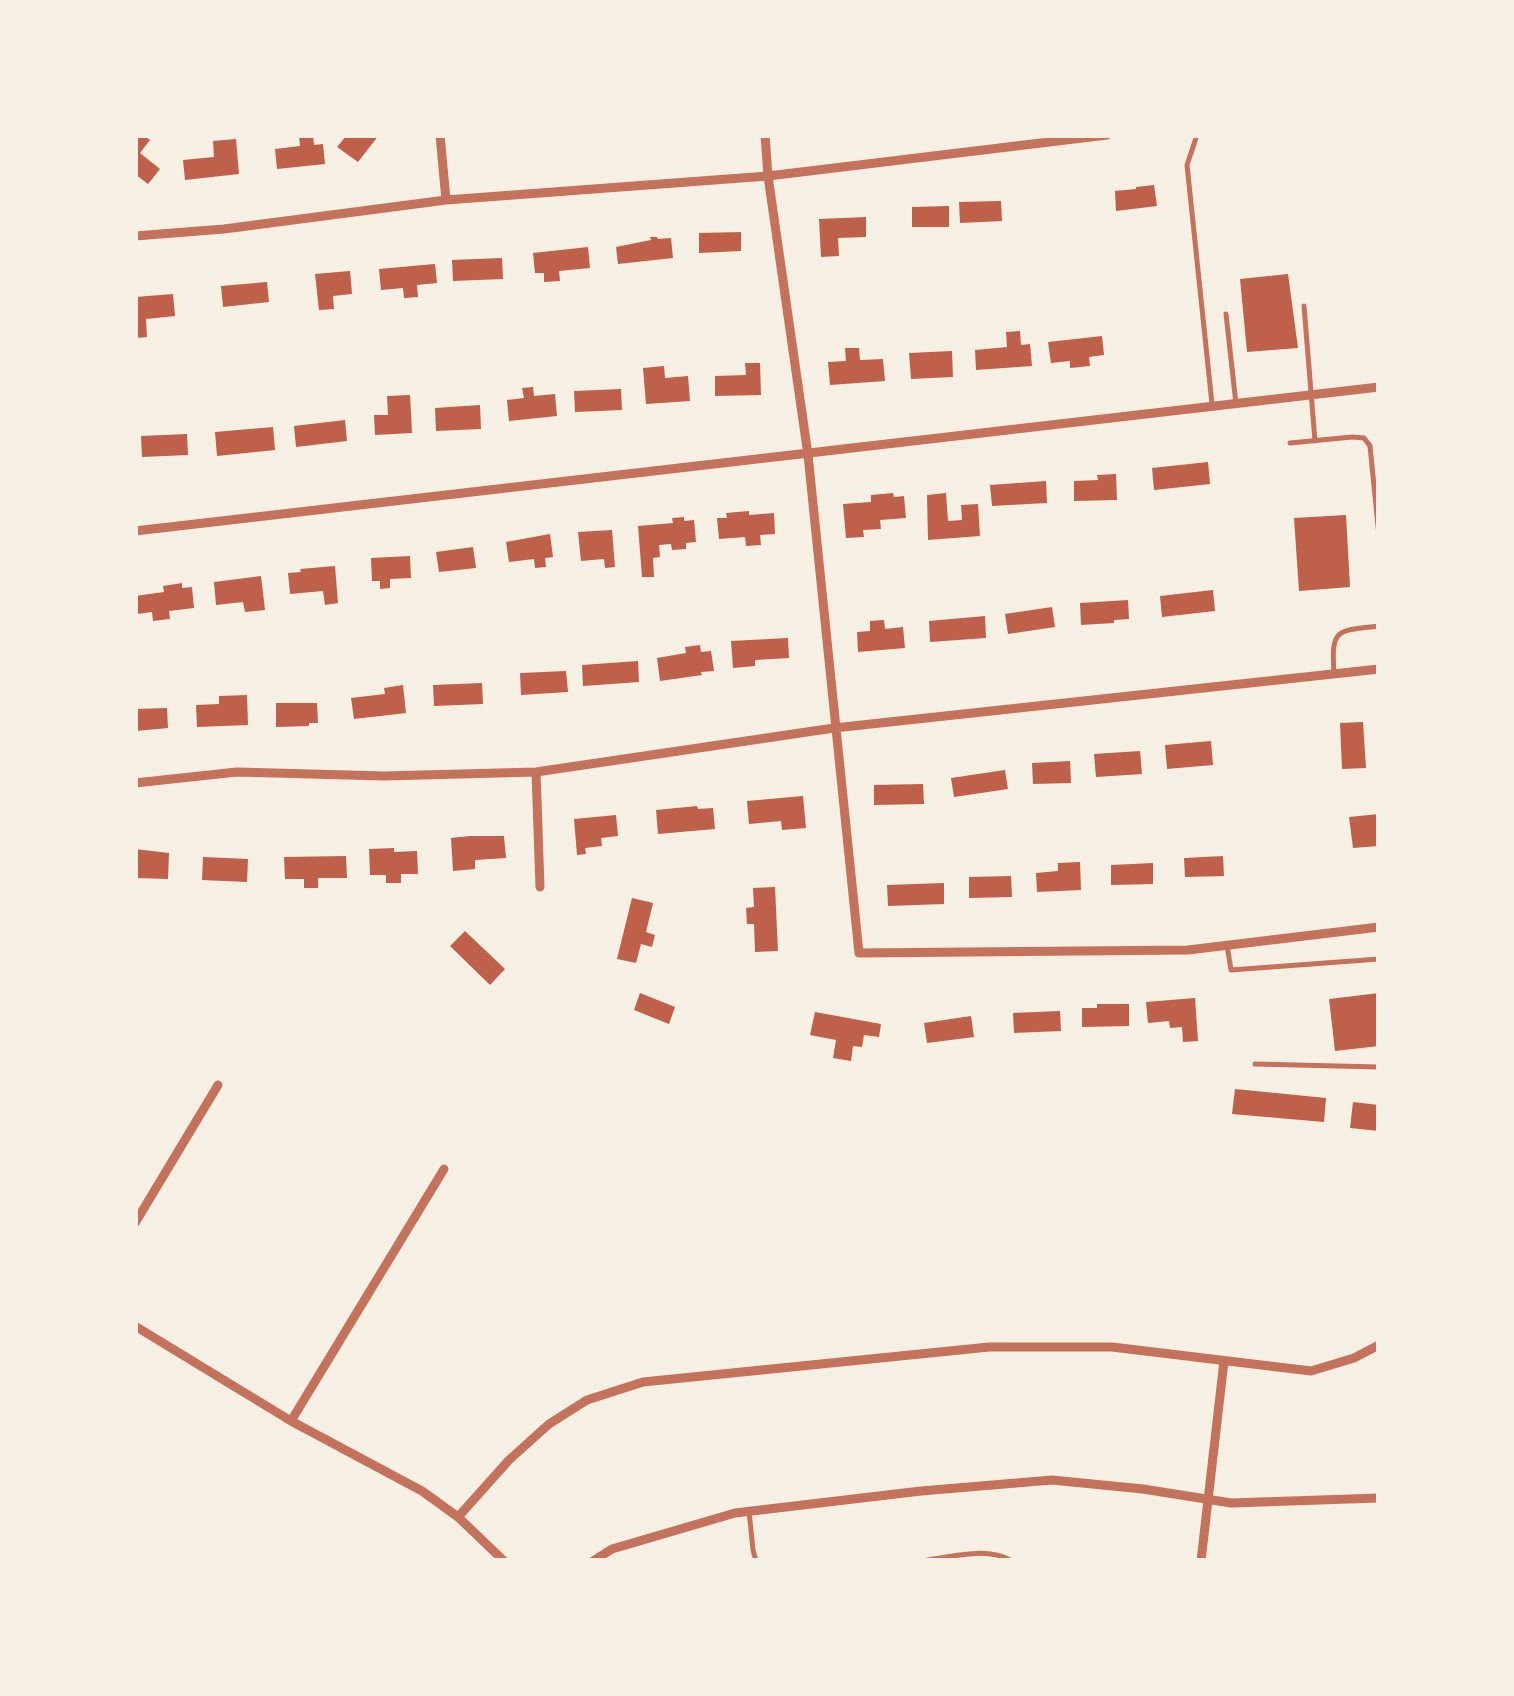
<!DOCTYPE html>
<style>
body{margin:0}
#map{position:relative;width:1514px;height:1696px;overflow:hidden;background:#f6efe4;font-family:Inter,sans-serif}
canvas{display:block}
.frame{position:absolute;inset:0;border:138px solid #f6efe4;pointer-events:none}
</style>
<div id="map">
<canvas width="1514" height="1696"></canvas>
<div class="frame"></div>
</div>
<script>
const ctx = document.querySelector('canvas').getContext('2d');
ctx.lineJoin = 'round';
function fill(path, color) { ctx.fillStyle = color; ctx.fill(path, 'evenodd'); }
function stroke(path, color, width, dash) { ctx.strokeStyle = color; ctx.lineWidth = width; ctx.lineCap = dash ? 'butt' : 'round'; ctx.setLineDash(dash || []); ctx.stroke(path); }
fill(new Path2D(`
 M135 135H143L150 140 140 153 160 169 148 184 135 174Z
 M299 135H313L314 145 323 144 325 164 277 169 275 149 300 146Z
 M347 135H379L358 162 337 147Z
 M236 139 239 174 185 180 183 160 214 157 213 141Z
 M1154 185 1157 206 1116 211 1115 191 1136 189V187Z
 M1001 201 1002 221 960 223 959 202Z
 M949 206V227H912V207Z
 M866 217V237L838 238 839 256 821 257 819 219Z
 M741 232V251L699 253V233Z
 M650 237H657L658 239 671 238 673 258 618 264 616 247 651 240Z
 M588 247 590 268 559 271 560 281 544 282V273H535L533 253Z
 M502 258 503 279 453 281 452 260Z
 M435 264 437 283 417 285 418 297 404 298 403 288 381 290 379 269Z
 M350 271 352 294 333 296 334 309 319 310 315 274Z
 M1288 274 1298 348 1247 352 1240 279Z
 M267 282 269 302 223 307 221 286Z
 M173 294 175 316 146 319 147 337 135 338V297Z
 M1020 331 1021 345 1030 344 1032 366 976 370 975 350 1007 347 1006 332Z
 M1102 336 1104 355 1089 357 1090 366 1070 368V361L1051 363 1048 342Z
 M845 348H859L860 360 883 359 885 381 830 385 828 362 846 361Z
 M952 351 953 377 911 379 909 353Z
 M745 363H760L761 395 715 396V376L746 375Z
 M664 366 665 378 688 376 690 401 646 404 643 368Z
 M533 387 534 396 555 394 557 416 509 421 507 400 524 398 522 388Z
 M621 389 622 410 575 412 574 391Z
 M410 395 412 433 375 435 374 415H388L387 396Z
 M480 405 481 429 436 431 435 408Z
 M345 420 347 441 296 447 294 426Z
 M273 427 275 450 217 456 215 432Z
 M187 434 188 455 142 457 141 436Z
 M1208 462 1210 484 1154 490 1152 468Z
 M1116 474 1117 500 1074 501V481L1098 480 1097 475Z
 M1046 481 1047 503 992 506 990 485Z
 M893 493 894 497 904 496 906 518 880 520 881 529 863 530 864 537 846 538 843 504 871 502V495Z
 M946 493 948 521 962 520 961 505 978 504 980 536 928 540 927 495Z
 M749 511V515L774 513 775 534 760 535 761 545 746 546 745 537 719 539 717 518H727L726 513Z
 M1346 515 1350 587 1299 591 1294 518Z
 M684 517V521L694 520 696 542 686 543V549L672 550 671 544 659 545 660 557 653 558 654 577H642L638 526 673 523 672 518Z
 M612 530 615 567 605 568 604 559 581 561 578 532Z
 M550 534 553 557 545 558 546 567 535 568 534 559 509 562 506 542Z
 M473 547 476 568 439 572 436 552Z
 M410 556 411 578 390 579V588L380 589V581H372L371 558Z
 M335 566 338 603 325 605 323 591 290 594 288 573 301 572 300 569Z
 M261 576 265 610 245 612 243 602 216 605 214 582Z
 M182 583V588L192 587 194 608 169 611 170 619 153 621 152 612 137 614 135 596 164 592 163 586Z
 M1213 590 1215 611 1162 617 1160 596Z
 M1128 600 1129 619 1114 620V623L1081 625 1080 603Z
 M1052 607 1055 627 1008 634 1005 614Z
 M985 616 986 638 930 642 929 621Z
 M884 620 885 629 903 627 905 648 858 652 857 632 870 631V621Z
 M788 638 789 658 755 660V666L733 668 731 641Z
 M700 645 701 652 711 651 714 671 701 672 702 675 660 681 657 658 686 653 685 647Z
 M638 661 639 682 583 686 582 665Z
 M566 671 568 692 521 695 520 673Z
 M482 683 483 704 434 706 433 685Z
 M403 685 406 713 354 719 351 698 385 694 384 688Z
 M247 695 248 725 197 727 196 705 219 704V696Z
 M276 703H317L318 723H309V726L276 727Z
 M167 708 168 728 136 731V709Z
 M1363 722 1366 768 1342 769 1340 723Z
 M1211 741 1213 765 1167 769 1165 745Z
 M1140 751 1142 774 1096 777 1094 754Z
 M1070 761 1071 783 1033 784 1032 763Z
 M1005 770 1008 789 954 797 951 778Z
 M923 784 924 804 874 805V785Z
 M803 796 806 828 782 830 781 821 749 824 747 801Z
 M697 806 698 809 713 808 715 829 658 834 656 810Z
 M1379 814V846L1353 848 1349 817Z
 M616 815 618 836 601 838 602 846 585 848 586 854 577 855 574 819Z
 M470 836H504L506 858 475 860V869L453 871 451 838Z
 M394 848V852L417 851 418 874H401V883H386V875H370L369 849Z
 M135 849 169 853 168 879 135 878Z
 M346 856 347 878H318V888H304V879H285L284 857Z
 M1223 856 1224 876 1185 877 1184 858Z
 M203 857 248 859 247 882 202 880Z
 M1080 862 1081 890 1037 892 1036 873 1058 871V863Z
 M1153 863V884L1111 885V865Z
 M1011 876 1012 897 969 898V877Z
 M944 883V904L888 906 887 885Z
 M775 887 778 951 755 952 754 924H747L746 908 754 907 753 888Z
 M632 898 653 903 646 932 655 935 652 947 641 944 636 963 617 959Z
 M465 931 505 969 490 985 450 946Z
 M640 993 675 1007 669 1024 634 1010Z
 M1379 993V1046L1335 1051 1329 999Z
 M1195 998 1198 1041 1183 1042 1182 1027 1170 1028 1169 1021 1148 1023 1146 1002Z
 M1097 1004H1129V1026L1082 1027V1008H1097Z
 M1060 1011 1061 1031 1014 1033 1013 1013Z
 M815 1012 881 1024 879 1037 864 1035 862 1047 853 1046 851 1061 833 1058 836 1040 810 1035Z
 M971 1016 974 1037 927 1043 924 1023Z
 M1235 1089 1326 1098 1324 1122 1232 1114Z
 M1353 1102 1379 1105V1131L1350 1128Z`), '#bf614a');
stroke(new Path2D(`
 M1197 135 1187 165 1212 404
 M1304 306 1315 441
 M1226 314 1236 404
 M1290 443 1352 437 1364 438 1370 446 1379 536
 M1334 674C1331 628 1336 631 1379 626
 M1227 945 1231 970 1379 959
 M1255 1064 1379 1067
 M749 1511 753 1550 756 1561
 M922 1561C949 1557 987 1546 1012 1561`), '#c5725c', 5);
stroke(new Path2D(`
 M440 135 446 200
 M765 135 768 176 808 455 859 953 1188 950 1379 927
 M135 236 224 229 446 200 768 176 1107 135
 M135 531 1379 387
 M536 772 540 887
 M135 783 237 772 384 776 536 772 834 728 1379 669
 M135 1223 218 1085
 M135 1326 291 1421 422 1491 458 1517 504 1561
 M291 1421 444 1169
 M458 1517 509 1460 549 1424 587 1400 643 1382 989 1347H1112L1311 1371 1354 1358 1379 1345
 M593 1561 612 1549 735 1513 921 1491 1052 1480 1143 1489 1231 1503 1379 1498
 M1201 1561 1224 1361`), '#c5725c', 9);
</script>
